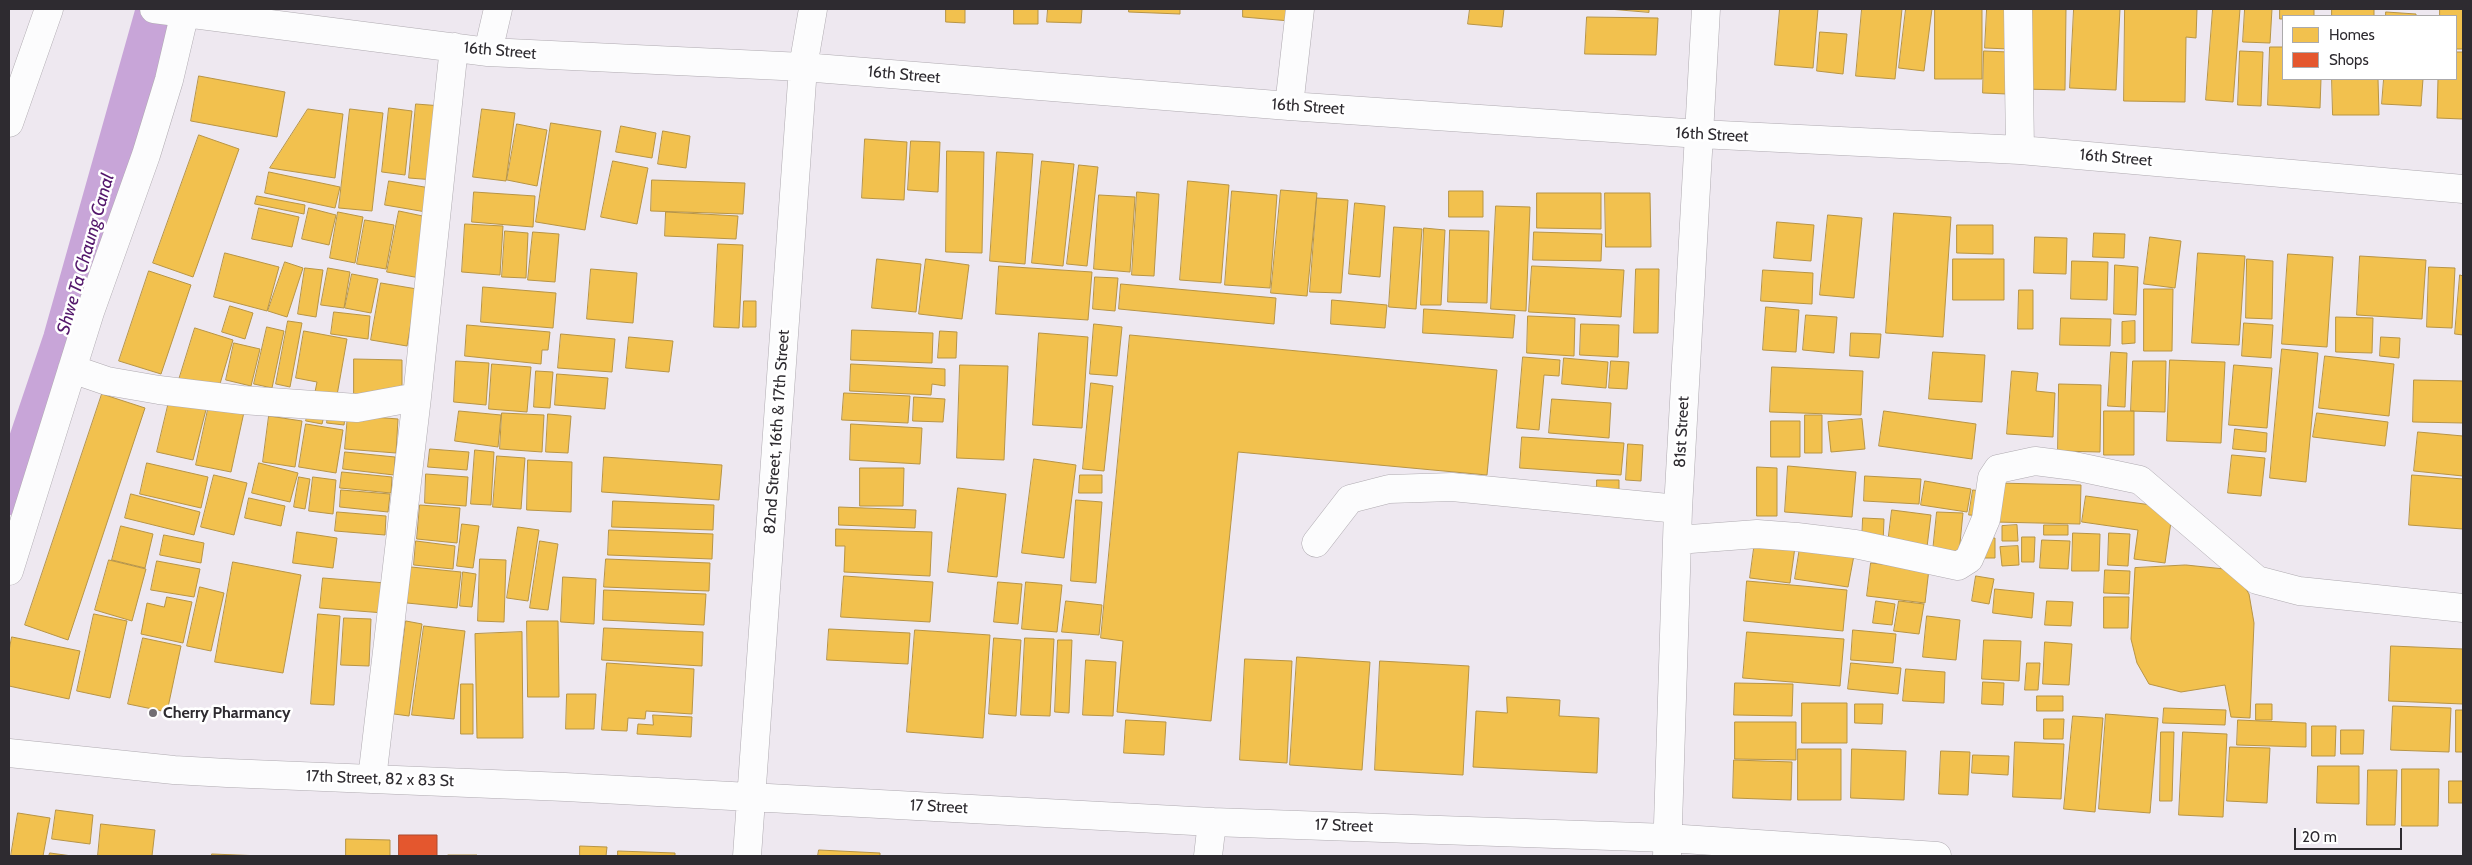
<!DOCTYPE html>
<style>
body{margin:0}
#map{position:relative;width:2472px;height:865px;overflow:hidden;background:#eee8f0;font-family:Cabin,sans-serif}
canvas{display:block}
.frame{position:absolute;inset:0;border:10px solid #2e2b30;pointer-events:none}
.legend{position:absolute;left:2282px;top:15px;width:175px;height:65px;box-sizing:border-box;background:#fff;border:1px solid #abaaac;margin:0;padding:6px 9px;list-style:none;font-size:15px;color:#2e2b30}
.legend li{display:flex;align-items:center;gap:10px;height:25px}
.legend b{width:25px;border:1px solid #abaaac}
.scale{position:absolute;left:2294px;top:828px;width:108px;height:22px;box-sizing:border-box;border:2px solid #2e2b30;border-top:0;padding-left:6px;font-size:15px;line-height:18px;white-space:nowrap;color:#2e2b30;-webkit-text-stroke:4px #fff;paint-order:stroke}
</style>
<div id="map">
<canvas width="2472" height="865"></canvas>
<div class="frame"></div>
<ul class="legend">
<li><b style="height:14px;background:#f2c14e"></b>Homes</li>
<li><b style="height:14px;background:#e4572e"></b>Shops</li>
</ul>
<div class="scale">20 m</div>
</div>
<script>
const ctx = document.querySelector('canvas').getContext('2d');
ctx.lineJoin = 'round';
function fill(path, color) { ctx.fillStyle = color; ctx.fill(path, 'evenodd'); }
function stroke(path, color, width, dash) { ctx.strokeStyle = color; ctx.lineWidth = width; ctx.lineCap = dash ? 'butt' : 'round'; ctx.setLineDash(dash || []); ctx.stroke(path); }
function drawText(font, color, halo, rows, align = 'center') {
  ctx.font = font + ' Cabin,sans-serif'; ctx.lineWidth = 5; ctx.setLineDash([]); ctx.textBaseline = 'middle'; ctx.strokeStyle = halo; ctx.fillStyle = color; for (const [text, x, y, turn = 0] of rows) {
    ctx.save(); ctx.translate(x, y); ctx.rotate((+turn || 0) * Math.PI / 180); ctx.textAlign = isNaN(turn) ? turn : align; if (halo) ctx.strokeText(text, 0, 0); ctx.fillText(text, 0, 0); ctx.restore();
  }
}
const homes = new Path2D(`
 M946 9H965V23L946 22Z
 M1014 9H1038V24H1014Z
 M1048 9H1082L1081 23 1047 22Z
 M1129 9H1180V14L1129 12Z
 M1243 9H1291L1290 21 1243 17Z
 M1470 9H1504L1502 27 1468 24Z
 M1609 9H1649V12Z
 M1780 9H1818L1813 68 1775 65Z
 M1862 9H1902L1895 79 1856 76Z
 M1906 9H1932L1924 71 1899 68Z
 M1935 9H1982V79H1935Z
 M1987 9H2011L2009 49 1985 48Z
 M2023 9H2066L2065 90 2022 89Z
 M2074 9H2120L2116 90 2070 88Z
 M2125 9H2197L2196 38 2186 37 2185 102 2124 101Z
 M2213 9H2240L2233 102 2206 100Z
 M2245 9H2272L2270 43 2243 42Z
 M2280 9H2314V16H2283V19H2280Z
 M2332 9H2374V16H2332Z
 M2440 9H2463V49H2456V16H2440Z
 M2386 12 2416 14V16H2386Z
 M1587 17 1658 18 1656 55 1585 54Z
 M1820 32 1847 34 1843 74 1817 71Z
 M2270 47H2283V79H2321L2320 108 2268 105Z
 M1984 51 2008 52 2007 94 1983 93Z
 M2240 51 2263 52 2261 106 2238 105Z
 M2456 52H2463V119L2437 118 2438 79H2456Z
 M199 76 285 92 277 137 191 121Z
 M2332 79H2378L2379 115H2333Z
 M2384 79H2423L2421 106 2382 104Z
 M416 104 442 106 435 180 409 178Z
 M389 108 412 111 405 175 382 172Z
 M308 109 343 114 335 178 270 168Z
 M350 109 383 113 372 211 339 208Z
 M482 109 515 113 506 181 473 177Z
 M551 123 601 131 585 230 536 222Z
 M517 124 547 130 537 186 507 180Z
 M621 126 656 133 652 158 616 152Z
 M663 131 690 136 686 168 658 164Z
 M199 135 239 149 193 277 153 263Z
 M865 139 907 142 904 200 862 198Z
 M911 141 940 142 938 192 908 190Z
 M947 151 984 152 982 253 946 252Z
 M997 152 1033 154 1025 264 990 261Z
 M613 161 648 168 637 224 601 217Z
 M1042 161 1074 164 1063 266 1032 263Z
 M1079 165 1098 167 1087 266 1067 264Z
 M269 172 340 187 335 208 265 193Z
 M652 180 745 183 743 214 651 211Z
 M389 181 436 189 432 213 385 205Z
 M1188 181 1229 185 1221 283 1180 280Z
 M1281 190 1317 193 1307 296 1271 293Z
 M1232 191 1277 195 1270 288 1225 285Z
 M1449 191H1483V217H1449Z
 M474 192 535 196 533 227 472 222Z
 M1137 192 1159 194 1154 276 1132 275Z
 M1537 193H1601V229L1537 228Z
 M1605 193H1650L1651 247H1606Z
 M1099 195 1135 197 1130 272 1094 269Z
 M257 196 305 205 304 214 255 204Z
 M1317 198 1348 200 1341 293 1310 292Z
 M1355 203 1385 206 1380 277 1349 274Z
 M1496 206 1530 207 1526 311 1491 309Z
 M259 208 299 217 292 247 252 239Z
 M309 208 336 215 329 245 302 239Z
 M399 211 432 218 420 278 387 272Z
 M338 212 363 217 355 263 330 258Z
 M666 212 738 216 736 239 665 236Z
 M1894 213 1951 217 1943 337 1886 333Z
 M1828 215 1862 218 1854 298 1820 295Z
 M365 220 394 225 386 269 357 264Z
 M1777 222 1814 225 1811 261 1774 258Z
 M465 224 503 226 500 275 462 272Z
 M1957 225H1993V254L1957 253Z
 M1394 227 1422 229 1416 309 1389 307Z
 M1424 228 1445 230 1441 305H1421Z
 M1450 230 1489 231 1487 303 1448 302Z
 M505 231 528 233 526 278 502 277Z
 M533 232 559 234 555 282 528 280Z
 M1534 232 1602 234 1601 261 1533 260Z
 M2094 233 2125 234 2124 258 2093 257Z
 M2035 237 2067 238 2066 274 2034 273Z
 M2150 237 2181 241 2175 288 2144 284Z
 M718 244 743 245 739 328 714 327Z
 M225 253 279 267 267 311 214 297Z
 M2198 253 2245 256 2239 345 2192 343Z
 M2288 254 2333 257 2327 347 2282 344Z
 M2360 256 2426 260 2422 319 2357 315Z
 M877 259 921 264 916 312 872 308Z
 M926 259 969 265 962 319 919 314Z
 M1953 259H2004V300H1953Z
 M2247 259 2273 261 2272 319 2246 318Z
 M2072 261 2108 262 2107 300 2071 299Z
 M285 262 303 268 287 317 268 311Z
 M2115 265 2138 267 2136 315 2114 314Z
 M999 266 1092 272 1088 320 996 314Z
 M1532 266 1624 270 1621 317 1529 312Z
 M2429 267 2455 268 2452 328 2427 327Z
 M305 268 323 270 316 317 298 314Z
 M328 268 350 272 344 308 321 305Z
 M591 269 637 273 633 323 587 319Z
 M1636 269H1659L1658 333H1634Z
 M1763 270 1813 273 1812 304 1761 301Z
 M149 271 191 285 161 374 119 361Z
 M352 274 378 279 371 313 345 308Z
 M2460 275 2463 276V335L2455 334Z
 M1095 277 1118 278 1115 311 1093 309Z
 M381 283 417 289 407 346 371 340Z
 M1121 284 1276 298 1274 324 1119 309Z
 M483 287 556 293 553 328 481 322Z
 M2144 289H2173L2172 351H2144Z
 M2019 290H2033V329H2018Z
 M1332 300 1387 305 1385 328 1331 324Z
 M744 301H756V327H743Z
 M230 306 253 313 245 339 222 332Z
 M1766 307 1799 310 1796 352 1763 350Z
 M1424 309 1515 315 1513 338 1423 333Z
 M334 312 370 316 368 339 331 334Z
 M1806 315 1837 317 1834 353 1803 350Z
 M1528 316 1575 318 1574 356 1527 353Z
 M2336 317 2373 318 2372 353 2336 352Z
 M2061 318 2111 319 2110 346 2060 345Z
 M288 321 302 323 290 387 276 384Z
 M2135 321V343L2122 344V322Z
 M2244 323 2273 325 2271 358 2242 356Z
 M1094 324 1122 327 1117 376 1090 374Z
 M1581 324 1619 325 1618 357 1580 355Z
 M467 325 550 332 548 350H542L541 364 465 356Z
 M267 327 284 331 272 388 254 384Z
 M195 328 233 340 217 394 178 383Z
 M852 330 933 333 932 363 851 360Z
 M304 331 347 339 336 401 314 397 317 382 296 378Z
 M940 331 957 332 956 358H938Z
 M1039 333 1088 337 1082 428 1033 425Z
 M1851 333 1881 334 1879 358 1850 356Z
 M561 334 615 339 612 372 558 368Z
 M1130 335 1497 370 1487 475 1238 452 1211 721 1117 712 1123 641 1101 638Z
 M629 337 673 341 669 372 626 368Z
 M2381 337 2400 338 2399 358 2380 356Z
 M234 343 260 349 251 386 226 380Z
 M2282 349 2318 353 2306 482 2270 478Z
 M1933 352 1985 355 1982 402 1929 399Z
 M2111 352 2127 353 2125 407 2108 406Z
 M2325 356 2394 364 2389 416 2319 408Z
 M1523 357 1560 360 1559 376 1544 375 1539 430 1517 428Z
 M1564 358 1608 362 1606 388 1562 384Z
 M354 359 402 360V394H354Z
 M2170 360 2225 362 2221 443 2167 441Z
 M456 361 489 363 486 405 454 402Z
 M1611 361 1629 362 1627 389 1609 388Z
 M2133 361H2166L2165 412 2131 411Z
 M492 364 531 367 527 412 489 409Z
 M851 364 945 369V386L932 384 931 395 850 391Z
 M960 365 1008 366 1004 460 957 458Z
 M2234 365 2272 368 2267 428 2229 425Z
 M1772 367 1863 371 1861 415 1770 412Z
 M536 371 553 372 550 408 534 407Z
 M2012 371 2038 373 2036 391 2055 393 2053 437 2007 434Z
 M557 374 608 378 605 409 555 405Z
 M2414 380 2463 381V423L2413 422Z
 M1091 383 1113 386 1104 471 1083 469Z
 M2059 384 2101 385 2100 452 2058 451Z
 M171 393 208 402 193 460 157 452Z
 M844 393 910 396 908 423 842 420Z
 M102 394 145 408 68 640 25 625Z
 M914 397 945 399 943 422 913 421Z
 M1552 399 1611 403 1609 438 1549 433Z
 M209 405 244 412 231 472 196 465Z
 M459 411 501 415 498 447 455 441Z
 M1884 411 1976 424 1972 459 1879 446Z
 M2104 411H2134V455H2104Z
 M308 413 324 416 322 424 306 421Z
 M502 413 544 415 542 452 500 449Z
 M2317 413 2388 422 2385 446 2313 437Z
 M548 414 571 416 568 453 546 452Z
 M328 415 345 418 344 425 327 423Z
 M348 415 398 419 396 453 345 449Z
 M1805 415H1822V453H1805Z
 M269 416 302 421 295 467 263 462Z
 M1862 419 1865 449 1831 452 1828 422Z
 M1771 421H1800V457H1771Z
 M306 424 343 430 336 473 299 467Z
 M851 424 922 428 920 464 850 460Z
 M2235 429 2267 433 2266 452 2233 449Z
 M2418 432 2463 436V476L2414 471Z
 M1522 437 1624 443 1621 475 1520 468Z
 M1628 444 1643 445 1641 481 1626 480Z
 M430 449 469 452 467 470 428 467Z
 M475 450 494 452 491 505 471 504Z
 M345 452 395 457 394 475 343 469Z
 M2232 455 2265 458 2261 496 2228 493Z
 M497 456 525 458 521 509 493 507Z
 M604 457 722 465 719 500 602 492Z
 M1034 459 1076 465 1064 558 1022 553Z
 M528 460 572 462 571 512 527 510Z
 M147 463 208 477 201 508 140 494Z
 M259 463 298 473 290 502 252 493Z
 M1788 466 1856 472 1852 517 1785 512Z
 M1757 467 1777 468V516H1757Z
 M860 468H904L903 506H860Z
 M342 472 392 477 391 493 340 488Z
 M426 474 468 477 466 506 425 503Z
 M214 475 247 483 234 535 201 527Z
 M1080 475H1102V493H1079Z
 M2412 475 2463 479V529L2409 525Z
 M1865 476 1921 479 1919 504 1864 501Z
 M299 477 310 479 305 509 294 507Z
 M313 477 336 480 333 514 309 511Z
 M1597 480H1619V497H1597Z
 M1925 481 1971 489 1967 512 1921 505Z
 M1997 483 2081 485 2080 524 1995 522Z
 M958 488 1006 494 997 577 948 572Z
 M341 490 390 494 388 512 340 507Z
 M1973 490 1988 492 1984 516 1969 515Z
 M131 494 200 512 194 535 125 518Z
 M2086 496 2173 508 2165 563 2134 559 2138 530 2082 522Z
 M249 498 285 506 281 526 245 518Z
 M1076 500 1102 502 1096 583 1071 581Z
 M613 501 714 505 713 530 612 527Z
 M420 505 460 508 457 543 417 539Z
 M839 507 916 510 915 528 839 525Z
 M1892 510 1931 515 1927 547 1888 543Z
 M337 512 386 516 385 535 335 531Z
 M1937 512 1963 513 1959 553 1933 551Z
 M1863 518 1884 519 1883 544 1862 543Z
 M462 524 479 526 473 568 457 566Z
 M2017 525 2018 541H2002V526Z
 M2044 525H2068V535H2044Z
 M121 526 153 534 145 568 112 560Z
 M518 527 539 530 528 601 507 598Z
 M836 529 932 532 930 576 844 572 845 546H836Z
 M609 530 713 534 712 559 608 555Z
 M297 532 337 538 333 568 293 563Z
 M2073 533 2100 534 2099 571H2072Z
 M2109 533 2130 534 2128 566 2108 565Z
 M164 535 204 543 201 563 160 555Z
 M2022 537H2035L2034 562H2022Z
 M1983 538H1995V558H1983Z
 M2042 540 2070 541 2068 569 2040 568Z
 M416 541 455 546 453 569 414 565Z
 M540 541 558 544 548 610 530 608Z
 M1755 541 1795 547 1790 583 1750 578Z
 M1801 541 1855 550 1848 587 1795 579Z
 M2018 546 2019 565 2002 566 2000 547Z
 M480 559 506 560 504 622 478 621Z
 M606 559 710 563 709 591 604 587Z
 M109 560 146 569 132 621 95 610Z
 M157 561 200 569 194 597 151 590Z
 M233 562 301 575 283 673 215 662Z
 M1871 563 1929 569 1925 603 1867 596Z
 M2186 565 2234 570 2249 594 2254 623 2250 718 2231 717 2225 685 2181 692 2149 684 2137 663 2131 639 2135 568Z
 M411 567 461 572 457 608 407 603Z
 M2105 570 2130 571 2129 594 2104 593Z
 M463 572 476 574 472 607 460 606Z
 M844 576 933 582 930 622 841 617Z
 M1976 576 1994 579 1989 604 1972 601Z
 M563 577 596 579 594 624 561 622Z
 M323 578 386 583 384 613 320 608Z
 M1747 581 1847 590 1843 631 1744 621Z
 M998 582 1022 584 1018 624 994 622Z
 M1026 582 1062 585 1057 632 1022 629Z
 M200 587 224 593 211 651 187 646Z
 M1995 589 2034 593 2032 618 1993 613Z
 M604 590 706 594 704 625 603 620Z
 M167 597 192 602 183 643 141 634 147 603 164 607Z
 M2104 597H2129L2128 628H2104Z
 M1066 601 1102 605 1099 635 1062 632Z
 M1876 601 1895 604 1892 625 1873 623Z
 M1899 601 1924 604 1919 634 1894 631Z
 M2047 601 2073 602 2071 626 2045 625Z
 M94 614 127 621 110 698 77 691Z
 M318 614 340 616 334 705 311 704Z
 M1927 616 1960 620 1956 660 1923 657Z
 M344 618 371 619 369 666 341 665Z
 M406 621 422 624 409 716 394 714Z
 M527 621H558L559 697H528Z
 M424 626 465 631 454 719 412 715Z
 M604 628 703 632 702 666 602 660Z
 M829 629 910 633 908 664 827 660Z
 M915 630 990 635 983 738 907 732Z
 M1853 630 1896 634 1893 663 1851 660Z
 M522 632 523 738H477L475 634Z
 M1747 632 1844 639 1840 686 1743 678Z
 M12 637 80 651 69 699 9 686V651Z
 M143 638 181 646 167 712 128 704Z
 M994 638 1021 640 1016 716 989 714Z
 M1025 638 1054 639 1050 716 1021 715Z
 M1058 640H1072L1069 713 1055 712Z
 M1984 640 2021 641 2019 681 1982 679Z
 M2045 642 2072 644 2069 685 2043 684Z
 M2391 646 2463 649V704L2389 701Z
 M1297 657 1370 662 1362 770 1290 765Z
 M1245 659 1292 661 1287 763 1240 760Z
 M1086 660 1116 662 1113 716 1083 715Z
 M1380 661 1469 666 1463 775 1375 770Z
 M607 663 694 669 692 714 646 711 645 719 628 718 627 731 602 730Z
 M1851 663 1901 668 1898 694 1848 689Z
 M2027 663H2040L2038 690H2025Z
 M1906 669 1945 672 1944 703 1903 701Z
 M1983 682 2004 683 2003 705 1982 704Z
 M1735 683 1793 684 1792 716 1734 715Z
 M461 684H473V734H461Z
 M567 694H596L594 729H566Z
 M2037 696H2063V711H2037Z
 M1507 697 1560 700 1559 716 1599 718 1597 773 1473 767 1476 711 1507 713Z
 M1802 703H1847V743H1802Z
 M1855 704H1883L1882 724 1855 723Z
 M2256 704H2272V720H2256Z
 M2393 706 2451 708 2449 752 2391 750Z
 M2164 708 2226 710 2225 725 2163 723Z
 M2456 710H2463V752H2456Z
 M2106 714 2158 718 2150 813 2099 809Z
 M653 715 692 717 691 737 637 734 638 724 653 725Z
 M2073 716 2103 718 2095 812 2064 809Z
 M2044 719H2064L2063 739H2044Z
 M1126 720 1166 722 1164 755 1124 753Z
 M2238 720 2306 723V747L2237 745Z
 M1735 722H1796V760L1735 759Z
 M2312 726H2336L2335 756H2312Z
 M2341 730H2364L2363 754H2341Z
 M2161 732H2174L2172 801H2160Z
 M2183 732 2227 734 2223 817 2179 815Z
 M2015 742 2064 744 2061 799 2013 797Z
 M2230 747 2270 748 2267 803 2227 801Z
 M1798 749H1841V800H1798Z
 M1852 749 1906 751 1904 800 1851 798Z
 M1941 751 1970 752 1968 795 1939 794Z
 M1973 755 2009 756 2008 775 1972 773Z
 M1734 760 1792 762 1791 800 1733 798Z
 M2318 766H2359V804L2317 803Z
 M2402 769H2439L2438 826H2402Z
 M2368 770H2397L2395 825H2367Z
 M2449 781H2463V803H2449Z
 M56 810 93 815 90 844 52 839Z
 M18 813 50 818 43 856H11Z
 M101 824 155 830 152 856H98Z
 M346 839 390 840V856H346Z
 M580 846 607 847 606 856H580Z
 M819 850 880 853V856H818Z
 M618 851 675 853V856H618Z
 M50 853 72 856H49Z
 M212 854 262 856H212Z
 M448 855H477V856H448Z`);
fill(homes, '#f2c14e');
stroke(homes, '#b79445', 1);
const shops = new Path2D(`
 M399 835H437V856H399Z`);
fill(shops, '#e4572e');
stroke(shops, '#ad4a2f', 1);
stroke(new Path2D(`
 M9 496 62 339 155 9`), '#c8a5d8', 38);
const minor = new Path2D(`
 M154 9 488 52 803 67 1289 106 1700 134 2020 150 2463 189
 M2018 9 2020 150
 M488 52 498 9
 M1289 106 1300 9
 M9 123 49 9
 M72 369 107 381 159 390 242 400 357 408 417 397
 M1677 540 1757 534 1797 537 1855 544 1958 566 1969 559 1986 519 1992 478 1998 469 2035 461 2074 466 2140 480 2257 580 2299 591 2463 608
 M1316 543 1350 499 1389 489 1452 487 1678 509
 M9 571 90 312 146 155 169 80 185 12
 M9 753 174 770 227 773 565 787 1212 822 1668 838 1937 856
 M372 779 417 397 454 47
 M747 856 803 67 813 9
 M1208 856 1212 822
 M1667 856 1678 509 1706 9`);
stroke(minor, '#afaab0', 29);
stroke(minor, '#fcfcfd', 28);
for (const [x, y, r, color] of [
 [153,713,5,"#716d73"]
]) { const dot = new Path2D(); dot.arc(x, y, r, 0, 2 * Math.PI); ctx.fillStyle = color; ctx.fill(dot); stroke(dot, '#fff', 2); }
drawText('16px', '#2e2b30', '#fff', [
 ["16th Street",500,51,5],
 ["16th Street",904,75,5],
 ["16th Street",1308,107,4],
 ["16th Street",1712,135,3],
 ["16th Street",2116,158,5],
 ["82nd Street, 16th & 17th Street",777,432,-86],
 ["81st Street",1682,432,-87],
 ["17th Street, 82 x 83 St",380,779,2],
 ["17 Street",939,807,3],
 ["17 Street",1344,826,2]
]);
drawText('bold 16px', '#2e2b30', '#fff', [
 ["Cherry Pharmancy",163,713]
], 'left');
drawText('italic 18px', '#53176b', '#fff', [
 ["Shwe Ta Chaung Canal",86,254,-74]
]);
</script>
